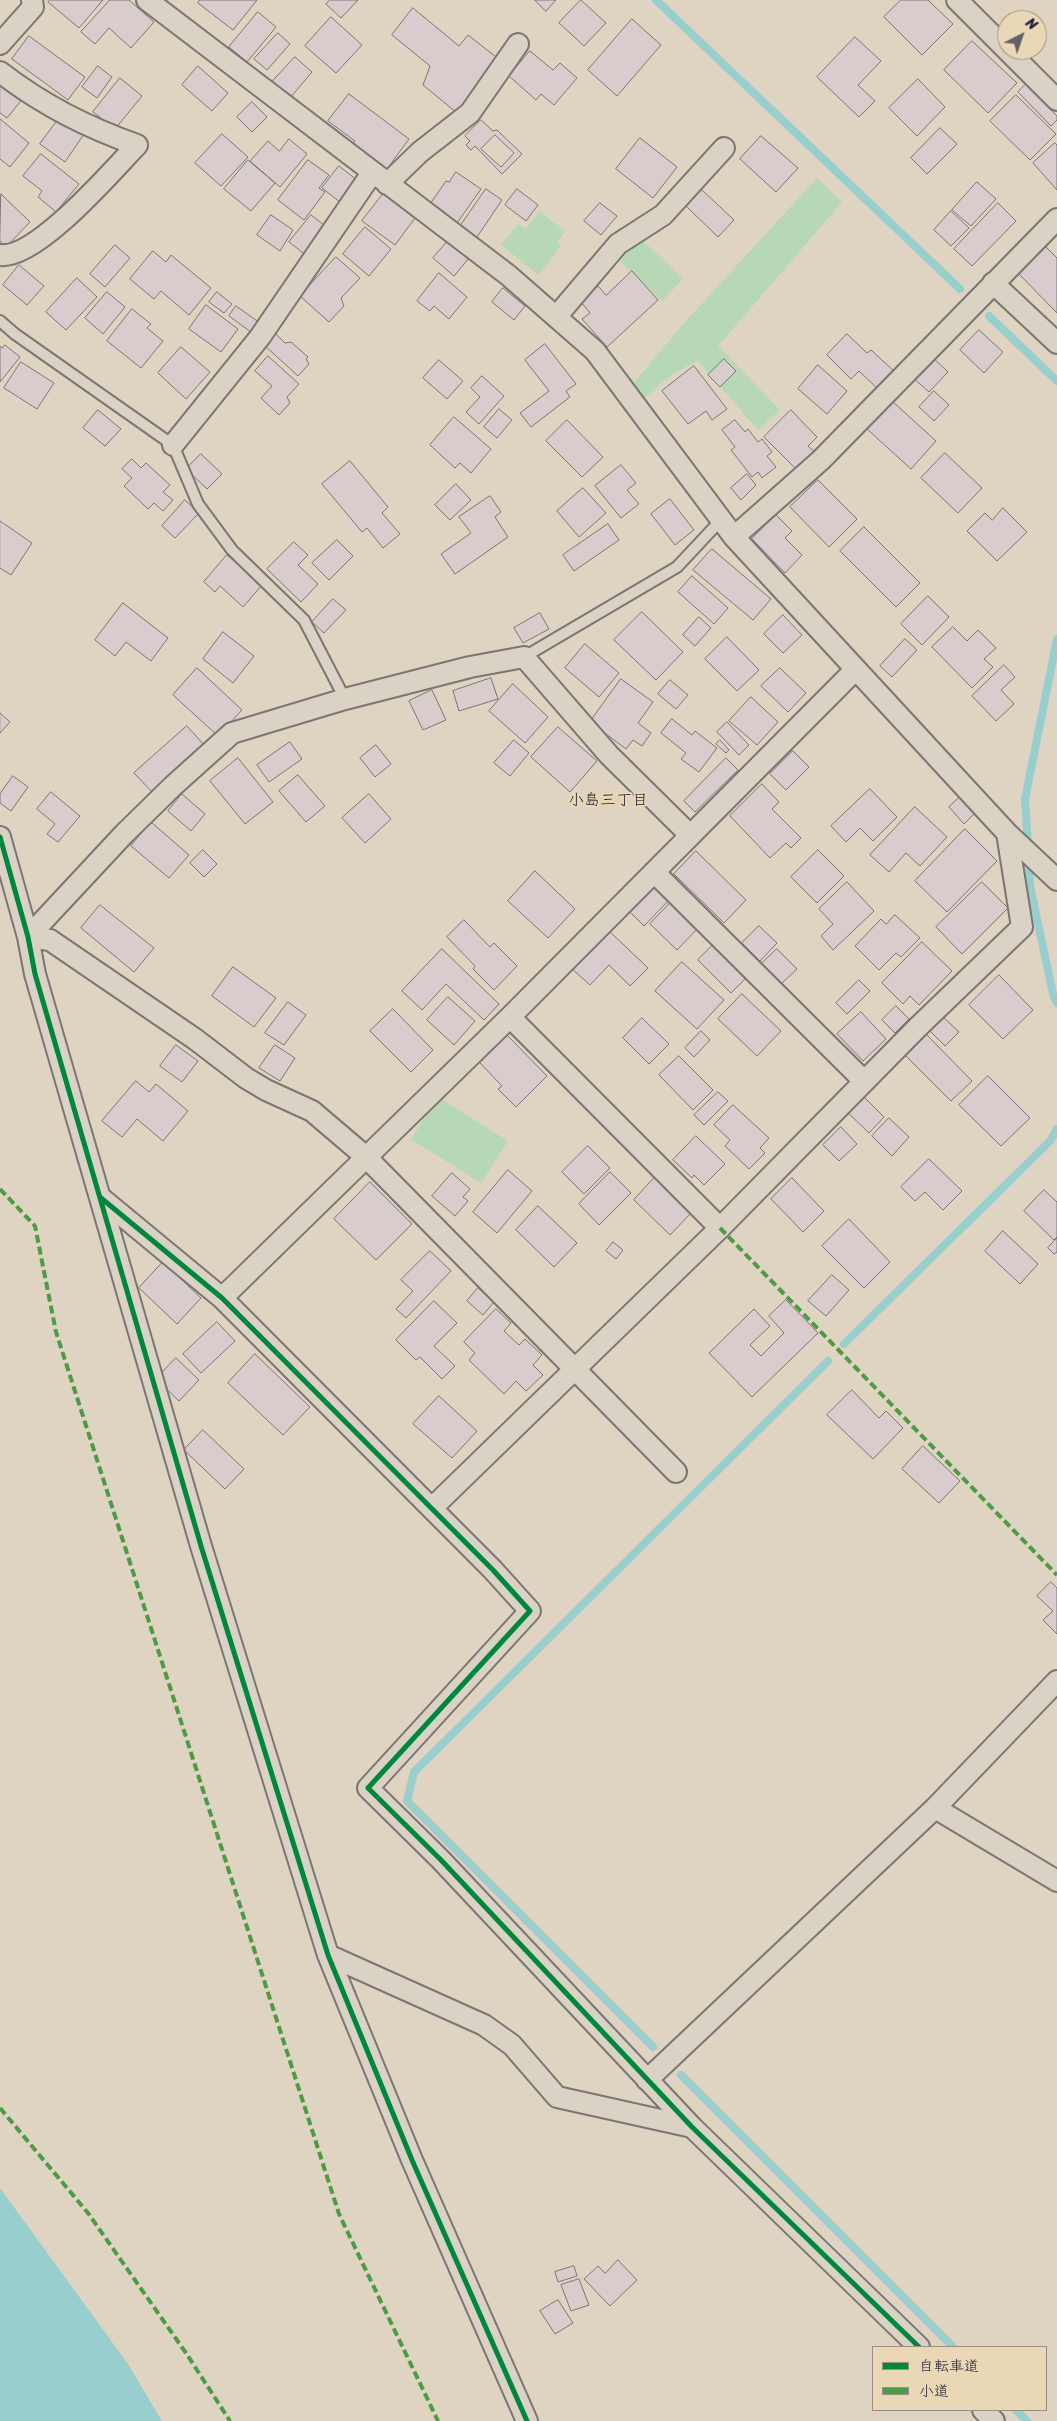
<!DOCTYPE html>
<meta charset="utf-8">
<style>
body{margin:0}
#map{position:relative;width:1057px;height:2421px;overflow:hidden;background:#ded4c1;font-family:Sriracha,"Klee One",sans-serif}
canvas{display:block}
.legend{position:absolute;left:872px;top:2346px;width:175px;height:65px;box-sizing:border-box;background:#ead7b5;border:1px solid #9a8f84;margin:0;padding:6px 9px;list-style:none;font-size:15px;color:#22223b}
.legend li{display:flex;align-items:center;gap:10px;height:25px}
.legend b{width:25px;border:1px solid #9a8f84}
.north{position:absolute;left:997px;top:10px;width:50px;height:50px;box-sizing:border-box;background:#ead7b5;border:1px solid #9a8f84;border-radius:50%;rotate:41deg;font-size:14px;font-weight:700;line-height:20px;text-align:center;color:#22223b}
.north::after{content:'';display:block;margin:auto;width:18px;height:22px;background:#64606a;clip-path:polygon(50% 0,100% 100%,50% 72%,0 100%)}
</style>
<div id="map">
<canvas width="1057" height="2421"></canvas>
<ul class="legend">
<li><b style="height:6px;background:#00873e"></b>自転車道</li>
<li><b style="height:6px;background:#4d9b45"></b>小道</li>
</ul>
<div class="north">N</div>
</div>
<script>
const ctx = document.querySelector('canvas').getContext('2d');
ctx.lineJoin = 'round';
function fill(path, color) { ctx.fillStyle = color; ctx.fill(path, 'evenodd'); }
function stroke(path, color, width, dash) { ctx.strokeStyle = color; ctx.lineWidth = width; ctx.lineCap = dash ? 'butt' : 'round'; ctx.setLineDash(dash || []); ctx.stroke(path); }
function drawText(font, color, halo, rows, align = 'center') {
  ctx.font = font + ' Sriracha,"Klee One",sans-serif'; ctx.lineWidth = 4; ctx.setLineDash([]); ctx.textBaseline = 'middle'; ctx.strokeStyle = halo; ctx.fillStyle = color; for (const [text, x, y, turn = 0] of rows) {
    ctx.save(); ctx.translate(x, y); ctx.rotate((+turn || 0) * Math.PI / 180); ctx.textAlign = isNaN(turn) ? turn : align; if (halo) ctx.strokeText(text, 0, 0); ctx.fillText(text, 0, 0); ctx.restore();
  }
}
fill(new Path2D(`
 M817 178 842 202 718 346 780 410 758 430 698 361 674 373 644 398 632 385 685 322Z
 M540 211 565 232 557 242 561 246 539 275 501 245 518 224 526 229Z
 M641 239 683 279 662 301 620 261Z
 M438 1097 508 1141 481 1183 411 1139Z`), '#b6d8b4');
fill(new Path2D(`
 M0 2188 128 2364 162 2421H0Z`), '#99cece');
stroke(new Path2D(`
 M656 0 960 289
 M989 316 1057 381
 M1028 847 1025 799 1057 639
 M1029 858 1030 886 1053 994 1057 1003
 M844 1344 1050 1141 1057 1129
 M653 2047 407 1801 414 1772 828 1361
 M681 2075 953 2347
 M1016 2410 1027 2421`), '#99cece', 8);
const building = new Path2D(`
 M50 0H103L79 28 48 2Z
 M110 0H129L154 22 131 48 109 28 95 44 81 32Z
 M200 0H257L233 30 198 3Z
 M330 0H358L341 18 326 4Z
 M535 0H556L546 11Z
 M581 0 606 23 584 46 559 23Z
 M901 0H928L953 24 922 55 884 17Z
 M413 8 459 46 468 35 500 60 457 113 423 85 430 66 392 35Z
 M258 12 276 27 247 62 229 47Z
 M331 17 362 45 336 73 305 46Z
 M632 19 661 45 617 96 588 70Z
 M278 33 290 44 267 70 254 59Z
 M29 36 85 77 68 100 12 59Z
 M855 37 881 61 858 85 875 101 859 117 817 77Z
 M972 41 1017 83 988 113 944 70Z
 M530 51 553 70 560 63 577 78 554 105 541 94 536 100 509 76Z
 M295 57 312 72 290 98 272 82Z
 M98 66 112 77 97 98 82 87Z
 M198 66 228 93 212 111 182 85Z
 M120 78 142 96 115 129 93 112Z
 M0 79 24 97 7 118 0 113Z
 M918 79 945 107 917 136 889 108Z
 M1026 84 1057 116V120L1051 126 1018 92Z
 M349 94 409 139 384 173 351 147 355 141 328 121Z
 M1016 95 1056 134 1030 160 990 121Z
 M252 102 267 117 252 132 237 117Z
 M60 117 84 134 65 162 40 144Z
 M0 119 29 143 10 167 0 159Z
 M481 120 493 131 497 130 522 154 502 174 475 146 471 150 466 145 470 141 465 136Z
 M940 128 957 144 927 174 911 158Z
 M222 134 248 157 221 186 195 163Z
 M495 135 514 153 501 167 481 149Z
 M761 136 798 168 776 192 740 159Z
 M640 138 677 167 653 198 616 169Z
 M289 139 307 154 280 187 250 161 268 141 279 151Z
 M1055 143 1057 145V190L1033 163Z
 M41 154 79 184 56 212 38 197 42 191 23 176Z
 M248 160 275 183 251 211 224 189Z
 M308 160 329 175 319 188 325 192 304 220 278 200Z
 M339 166 362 184 345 206 322 188Z
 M456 172 481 189 457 223 430 204 446 181 449 182Z
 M977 182 996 199 971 226 952 210Z
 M486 189 502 200 475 240 459 228Z
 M517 189 538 205 526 221 505 205Z
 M702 190 734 220 718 237 686 206Z
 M1 194 30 222 6 247 0 241Z
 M383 194 415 218 395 245 362 221Z
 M600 203 617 216 601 235 584 221Z
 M998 203 1016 221 972 266 954 249Z
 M951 211 969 228 951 246 934 230Z
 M271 215 293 230 280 251 257 235Z
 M311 215 332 231 311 259 289 242Z
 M365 227 391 249 369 276 343 254Z
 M448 241 469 258 454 276 433 258Z
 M115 245 130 258 105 287 90 274Z
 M1044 245 1057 258V313L1017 272Z
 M153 251 166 262 171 255 211 288 189 315 161 291 154 299 130 279Z
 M336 257 360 278 341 298 344 306 329 322 300 296Z
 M19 265 44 286 27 305 3 285Z
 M632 271 658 300 607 347 582 319 590 313 581 302 598 286 606 295Z
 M439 273 467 297 449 319 434 306 430 311 417 301Z
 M77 278 97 297 66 330 46 312Z
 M503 288 525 306 514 320 492 302Z
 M107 292 125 307 103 334 85 318Z
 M217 292 232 304 224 313 209 302Z
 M206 305 238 329 221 352 189 329Z
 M236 306 263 325 255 335 229 316Z
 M132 309 151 324 147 328 163 341 141 368 107 341Z
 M979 330 1003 352 984 373 960 350Z
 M275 333 285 343 291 342 308 357 306 359 309 364 298 376 264 345Z
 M847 334 867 353 871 350 895 372 878 389 859 371 851 379 827 355Z
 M545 344 576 384 566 391 570 397 531 427 520 413 549 391 525 360Z
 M5 345 20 357 0 382V346L2 348Z
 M181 347 210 372 186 399 158 373Z
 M268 356 299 384 287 397 290 403 279 415 261 398 272 386 255 371Z
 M931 356 948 372 929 392 912 377Z
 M724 359 736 371 720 387 708 375Z
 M439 360 463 381 447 399 423 378Z
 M21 362 54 383 37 409 4 388Z
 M818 365 847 391 827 414 798 389Z
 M694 366 727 409 712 420 706 411 688 424 662 391Z
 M482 376 504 396 479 424 466 412 480 397 471 388Z
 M934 391 949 405 934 421 919 407Z
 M892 401 936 441 911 469 867 429Z
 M499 409 512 420 497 438 484 427Z
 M98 410 121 429 105 446 83 428Z
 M791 410 817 437 808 446 815 452 797 470 764 437Z
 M454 417 491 449 471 473 460 463 455 468 430 445Z
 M567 420 603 457 582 477 546 441Z
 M735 420 745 432 748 429 758 442 762 439 772 452 767 456 776 467 762 478 758 472 752 477 731 450 735 447 722 430Z
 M945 453 982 488 958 513 921 478Z
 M201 454 222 474 207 489 186 469Z
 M132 459 141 468 146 463 170 485 163 492 173 500 163 511 154 503 148 509 124 486 132 478 122 469Z
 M350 461 388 507 382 513 400 534 383 548 367 528 362 532 322 484Z
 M621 465 636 483 627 490 639 504 621 518 595 486Z
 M747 474 756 485 741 500 731 488Z
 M818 480 857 519 829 547 790 507Z
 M456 484 471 500 450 520 435 505Z
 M583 488 606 513 579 537 557 511Z
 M490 496 501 512 495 517 508 537 455 574 441 554 471 533 459 517Z
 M670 499 694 530 675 545 651 514Z
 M185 500 199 513 175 538 162 526Z
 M1003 508 1027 532 997 561 967 531 985 513 992 520Z
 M776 515 792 531 785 538 802 555 785 573 752 539Z
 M0 521 32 543 11 575 0 568Z
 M608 524 619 540 574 571 563 555Z
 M864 527 920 583 896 607 840 551Z
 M337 540 353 556 329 580 312 563Z
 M294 542 308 555 298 565 318 584 301 602 267 569Z
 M712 549 771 599 753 620 693 570Z
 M227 555 262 585 243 607 220 586 215 592 204 582Z
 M692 576 728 608 714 624 678 592Z
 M928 596 949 617 922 645 901 624Z
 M333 599 346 610 324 633 312 622Z
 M123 603 168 638 151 661 126 642 115 656 95 640Z
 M642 612 683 652 656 680 614 640Z
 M540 613 549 629 523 643 514 628Z
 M783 615 802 635 783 653 764 634Z
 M699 617 711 628 695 646 683 635Z
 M953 627 967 641 978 630 996 648 984 659 993 667 972 688 932 647Z
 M223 632 254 656 233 683 203 659Z
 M727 637 759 670 737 691 705 659Z
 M905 639 917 650 892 677 880 666Z
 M585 644 619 673 599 697 565 668Z
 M1004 665 1015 677 1001 690 1014 704 996 721 972 696Z
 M197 668 242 710 218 736 173 695Z
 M780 668 806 693 788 712 761 686Z
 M491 678 498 699 459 711 453 691Z
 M621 679 653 702 638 723 651 733 642 746 633 740 626 749 590 722Z
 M670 680 688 695 676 709 658 694Z
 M513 684 548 717 525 743 489 711Z
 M432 690 446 720 423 730 409 701Z
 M751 697 778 722 757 745 729 721Z
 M0 713 10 722 0 733Z
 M672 719 692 735 695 731 717 748 699 772 681 759 686 753 661 733Z
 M727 722 749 745 739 755 717 732Z
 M187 726 205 746 153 793 134 773Z
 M558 727 597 761 570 792 531 757Z
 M514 740 529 753 510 776 494 763Z
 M720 740 729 750 726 753 716 744Z
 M290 742 302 759 269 782 257 765Z
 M376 745 391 764 375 777 360 758Z
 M793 751 809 767 786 790 770 774Z
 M238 758 273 802 245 824 210 781Z
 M726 758 738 770 695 812 684 801Z
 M298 775 325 806 306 822 279 791Z
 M13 776 28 787 11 811 0 803V794Z
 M762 784 779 802 772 809 801 838 791 848 786 843 770 858 730 816Z
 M870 789 897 817 873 841 860 828 846 842 831 826Z
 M51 792 80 816 58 842 47 834 55 824 37 809Z
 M182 794 205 814 191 831 168 811Z
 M369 794 391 819 365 843 342 818Z
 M961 796 976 812 964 824 949 807Z
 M915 807 947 837 920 866 906 853 889 872 870 855Z
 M151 822 189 855 169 878 131 846Z
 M965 829 997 861 947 912 915 881Z
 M203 850 217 864 204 877 190 863Z
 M818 850 844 876 817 903 791 877Z
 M696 851 746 900 724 923 674 874Z
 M535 871 575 909 548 938 508 901Z
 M655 882 671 898 644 926 628 910Z
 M847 882 874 911 833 950 821 936 833 924 819 909Z
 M982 882 1008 908 962 954 936 927Z
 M674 899 701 925 677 950 650 924Z
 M100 905 154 948 134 972 81 928Z
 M895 915 920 938 901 957 896 953 879 970 855 946 881 919 886 924Z
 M464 920 490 947 494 943 517 966 494 990 473 969 475 966 447 937Z
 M759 926 777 943 760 961 742 943Z
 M607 929 648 968 630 986 609 965 590 985 570 967Z
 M922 942 952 971 919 1005 910 996 903 1004 882 983Z
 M713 945 746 978 731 993 698 960Z
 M442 949 499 1004 484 1020 446 984 422 1010 402 991Z
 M777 949 797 969 781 984 761 964Z
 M682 962 724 1000 697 1029 655 991Z
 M233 967 276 998 254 1027 212 996Z
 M999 975 1033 1010 1003 1039 969 1005Z
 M859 980 870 991 847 1014 836 1003Z
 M742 994 781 1031 757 1056 718 1019Z
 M448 997 475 1021 454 1045 427 1020Z
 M288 1002 306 1015 284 1045 265 1033Z
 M896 1006 909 1019 895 1033 882 1020Z
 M393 1009 433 1050 411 1072 370 1031Z
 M861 1012 886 1039 863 1061 837 1034Z
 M642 1018 669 1044 649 1064 623 1038Z
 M944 1018 959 1032 945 1046 930 1031Z
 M701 1031 710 1040 694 1057 685 1048Z
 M924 1032 972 1081 951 1101 903 1053Z
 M507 1035 547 1076 516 1107 498 1089 502 1086 480 1063Z
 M176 1045 198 1061 182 1082 160 1066Z
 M275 1045 295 1058 280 1081 259 1068Z
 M679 1056 713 1090 693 1110 659 1075Z
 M988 1076 1030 1118 1001 1146 959 1105Z
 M136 1081 149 1092 156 1084 188 1111 163 1141 137 1119 122 1137 102 1121Z
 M718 1092 728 1101 704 1125 694 1115Z
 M861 1094 884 1117 869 1133 845 1110Z
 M733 1105 769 1138 760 1148 765 1153 749 1169 725 1146 730 1140 714 1125Z
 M889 1118 909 1137 892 1156 872 1136Z
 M841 1127 857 1144 839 1161 823 1145Z
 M696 1136 725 1164 704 1185 694 1175 692 1178 673 1160Z
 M588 1146 610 1168 584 1194 562 1172Z
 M929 1159 962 1191 943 1210 925 1192 915 1201 901 1187Z
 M508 1170 532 1191 497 1233 473 1212Z
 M610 1172 631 1193 599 1225 579 1204Z
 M452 1173 470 1189 463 1197 468 1201 455 1216 432 1196Z
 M655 1177 692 1212 670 1235 634 1200Z
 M792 1178 824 1211 803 1232 771 1199Z
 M370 1182 412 1224 376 1260 334 1219Z
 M1044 1190 1057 1202V1237L1054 1240 1024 1211Z
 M538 1206 577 1243 554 1267 516 1230Z
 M849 1219 890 1262 864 1288 822 1246Z
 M1003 1231 1038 1264 1020 1284 985 1251Z
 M1057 1238V1252L1054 1254 1048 1248Z
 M613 1242 623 1250 616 1259 606 1251Z
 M430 1251 451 1271 406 1318 396 1309 413 1291 401 1280Z
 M163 1262 201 1298 177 1324 139 1288Z
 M832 1275 849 1290 826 1316 808 1301Z
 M478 1288 494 1302 483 1315 467 1301Z
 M786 1300 818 1333 752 1397 709 1353 754 1309 770 1326 750 1345 761 1356 784 1333 769 1316Z
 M434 1301 457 1323 434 1346 455 1366 442 1379 420 1357 416 1360 396 1340Z
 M496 1309 511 1323 504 1331 519 1345 525 1339 542 1355 533 1365 543 1375 526 1391 516 1381 504 1394 469 1360 475 1353 464 1342Z
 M217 1322 235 1341 201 1373 183 1354Z
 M255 1354 310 1407 283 1435 228 1383Z
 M176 1358 199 1380 179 1401 156 1379Z
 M852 1390 879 1418 886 1411 903 1428 873 1459 827 1415Z
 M439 1396 477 1431 452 1458 413 1424Z
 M203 1430 244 1469 225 1489 184 1450Z
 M923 1446 960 1481 939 1503 902 1469Z
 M1051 1582 1057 1588V1634L1043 1620 1053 1611 1037 1596Z
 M618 2260 637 2280 610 2306 584 2279 598 2266 605 2273Z
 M574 2266 577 2276 558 2282 555 2272Z
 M579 2279 589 2305 571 2311 561 2285Z
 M558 2300 573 2323 555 2334 540 2311Z`);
fill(building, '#d8cdcc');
stroke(building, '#7b7673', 1);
const service = new Path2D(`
 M0 321 15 334 173 445 198 504 232 550 304 620 345 699
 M524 657 677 567 721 520`);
const minor = new Path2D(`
 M147 0 508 275 595 351 734 537 1007 833 1057 880
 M957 0 1007 50
 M0 44 33 7 32 0
 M1007 50 1057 100
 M0 72C41 104 88 128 137 145 113 170 36 260 0 255
 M387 184 420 152 470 113 518 44
 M993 283 1057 343
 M556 317 618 244 663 215 724 148
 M173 445 260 337 372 173
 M734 537 821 460 1057 219
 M0 837 28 937 35 974 201 1546 328 1955 412 2160 527 2421
 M654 872 864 1081
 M28 937 50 940 195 1039 246 1078 266 1090 312 1111 366 1157 676 1472
 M28 937 124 834 173 786 232 733 345 699 470 667 524 657 609 755 690 835
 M510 1017 720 1228
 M101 1198 222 1298 493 1570 530 1611 368 1788 441 1860 692 2127 919 2347
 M222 1298 510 1017 855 670
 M432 1508 720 1228 918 1027 1022 927 1007 833
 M935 1808 1057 1881
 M328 1955 484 2025 512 2045 557 2097 692 2127
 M647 2080 935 1808 1057 1681
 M983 2410 994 2421`);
stroke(service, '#7b7673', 14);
stroke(minor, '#7b7673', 24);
stroke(service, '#dad2c5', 10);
stroke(minor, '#dad2c5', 20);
stroke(new Path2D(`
 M0 1189 35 1226 56 1332 339 2214 438 2421
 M720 1228 1057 1575
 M0 2108 88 2213 186 2353 230 2421`), '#4d9b45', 4, [8, 4]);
stroke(new Path2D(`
 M0 837 28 937 35 974 201 1546 328 1955 412 2160 527 2421
 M101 1198 222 1298 493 1570 530 1611 368 1788 441 1860 692 2127 919 2347`), '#00873e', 5);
drawText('16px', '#22223b', '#ead7b5', [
 ["小島三丁目",608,801]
]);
</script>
